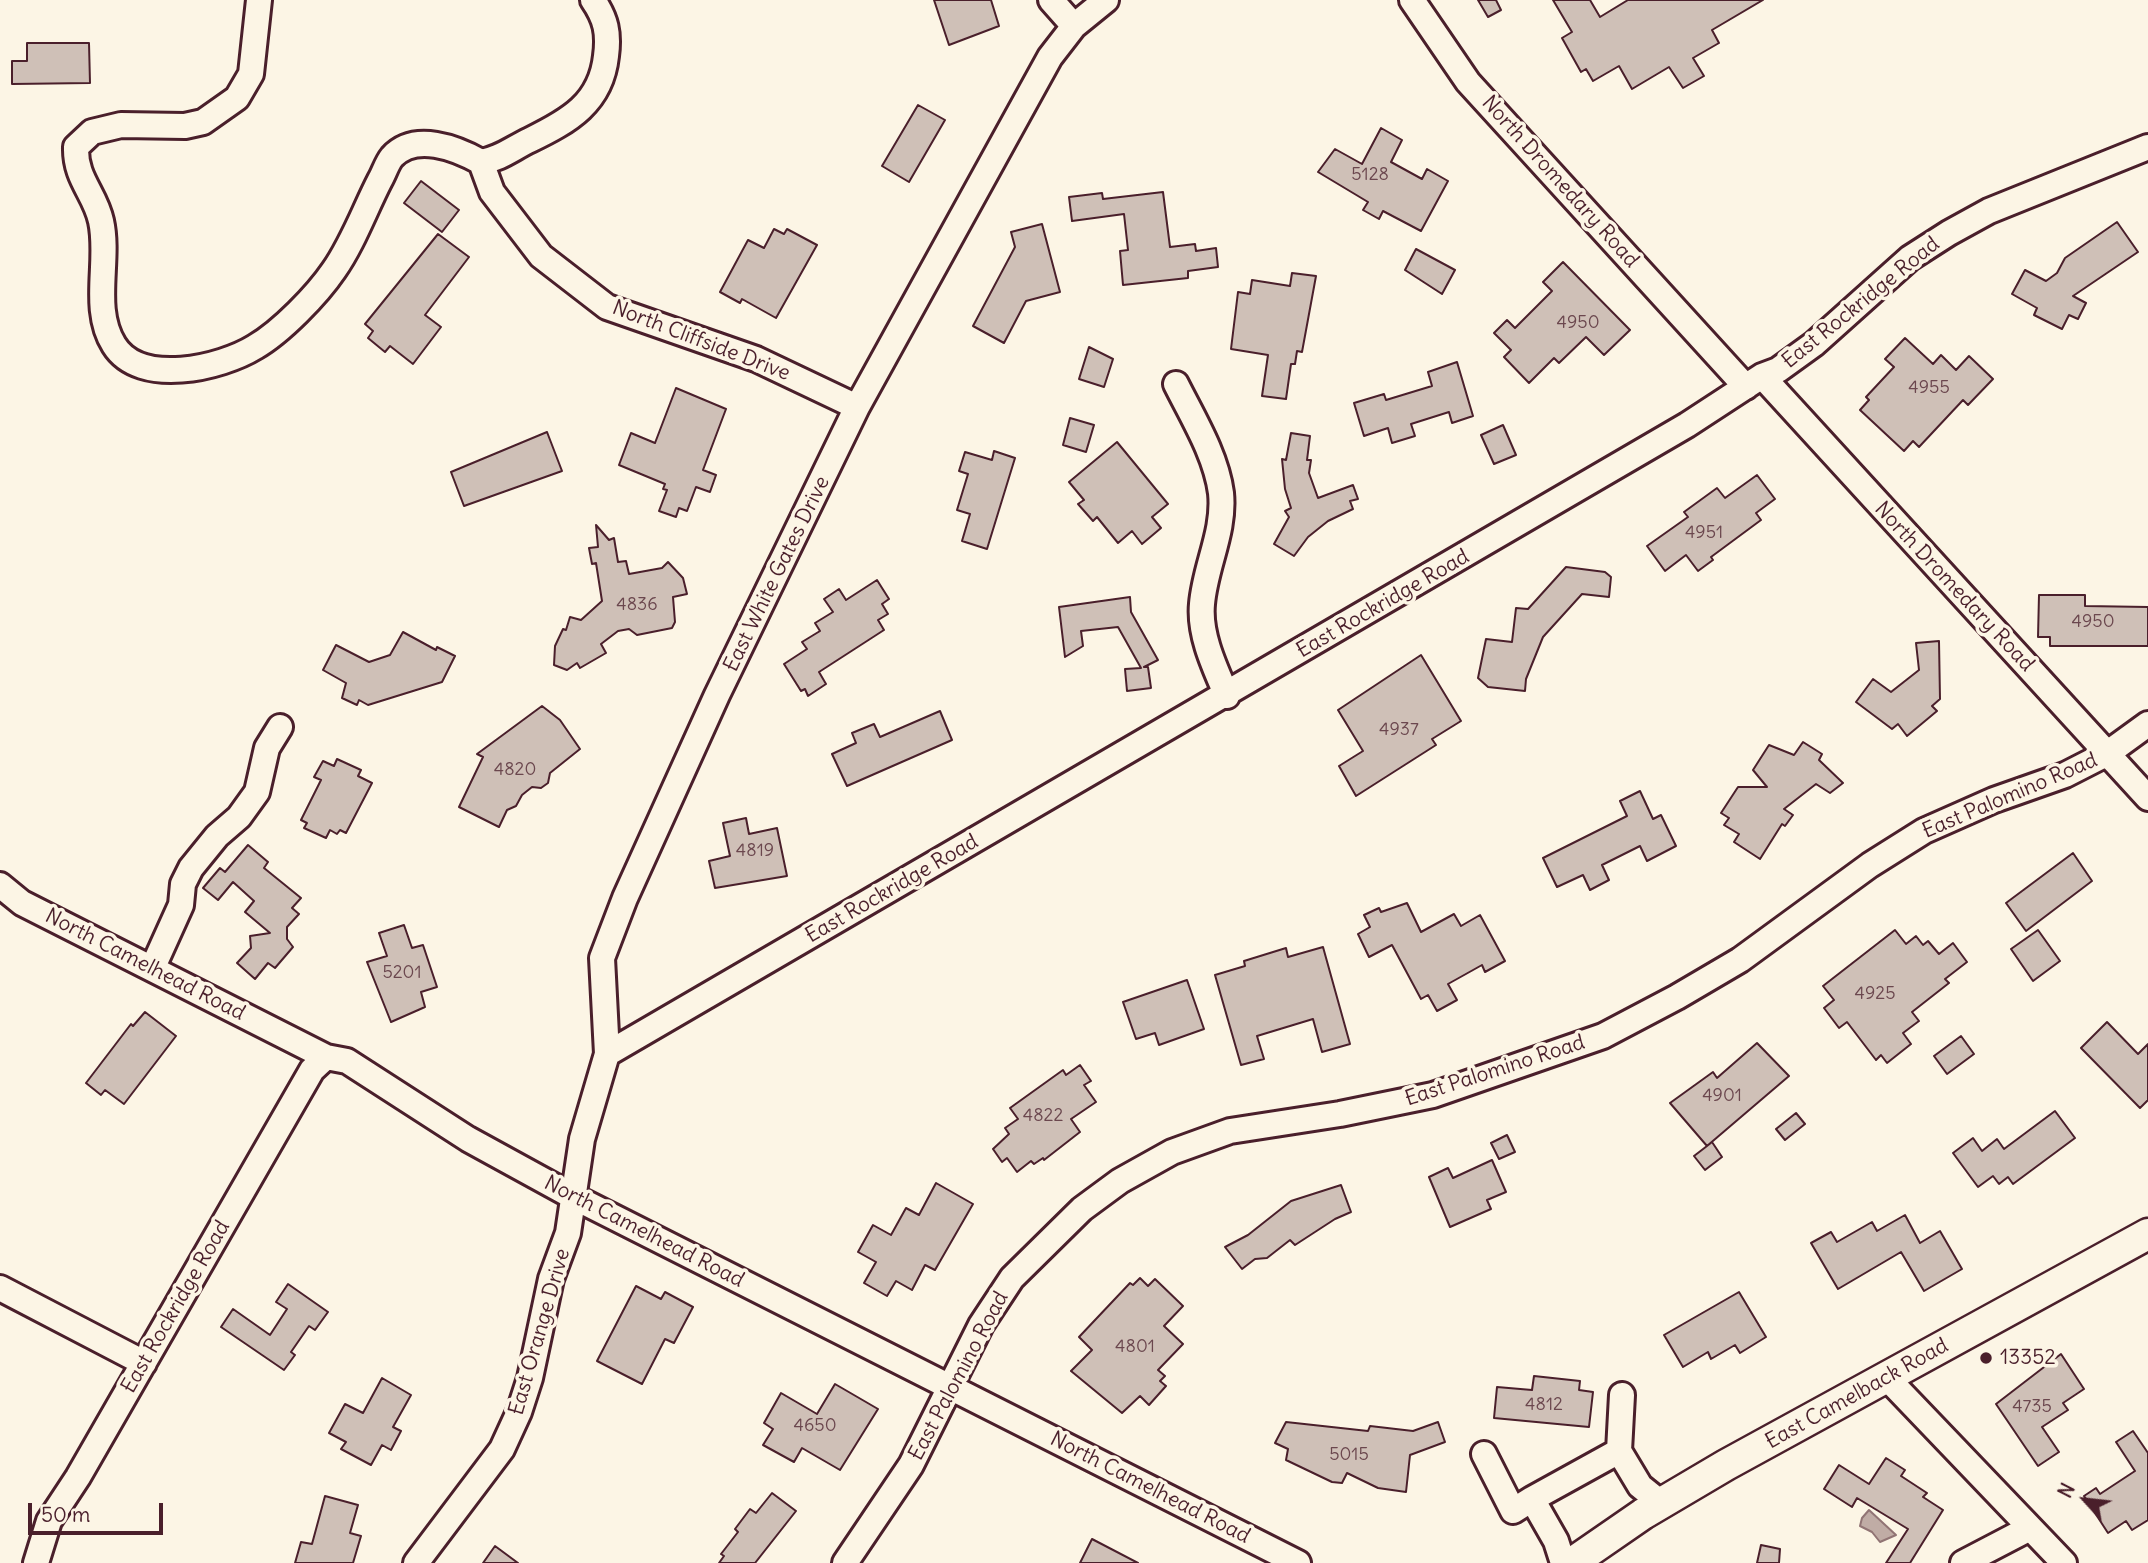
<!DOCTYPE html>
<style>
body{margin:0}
#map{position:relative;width:2148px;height:1563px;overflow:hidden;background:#fcf5e5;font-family:Delius,sans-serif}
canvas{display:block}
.north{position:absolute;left:2050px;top:1465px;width:70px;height:70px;-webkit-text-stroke:5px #fcf5e5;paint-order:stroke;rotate:297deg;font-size:19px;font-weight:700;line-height:28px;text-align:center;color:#4a1f2b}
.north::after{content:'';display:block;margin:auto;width:24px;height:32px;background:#4a1f2b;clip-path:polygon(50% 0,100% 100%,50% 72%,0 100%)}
.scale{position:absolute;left:28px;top:1503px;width:135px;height:32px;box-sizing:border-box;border:4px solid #4a1f2b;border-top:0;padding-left:9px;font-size:21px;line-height:24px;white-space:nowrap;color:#4a1f2b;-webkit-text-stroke:5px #fcf5e5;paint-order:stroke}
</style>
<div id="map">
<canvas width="2148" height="1563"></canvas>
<div class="north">N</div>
<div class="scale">50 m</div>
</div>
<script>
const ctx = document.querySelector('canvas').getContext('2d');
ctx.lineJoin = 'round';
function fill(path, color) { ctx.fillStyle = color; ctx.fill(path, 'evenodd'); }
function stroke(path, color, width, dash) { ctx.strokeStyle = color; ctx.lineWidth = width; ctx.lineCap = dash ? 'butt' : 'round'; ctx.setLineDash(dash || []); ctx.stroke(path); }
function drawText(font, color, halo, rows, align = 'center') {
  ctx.font = font + ' Delius,sans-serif'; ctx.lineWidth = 7; ctx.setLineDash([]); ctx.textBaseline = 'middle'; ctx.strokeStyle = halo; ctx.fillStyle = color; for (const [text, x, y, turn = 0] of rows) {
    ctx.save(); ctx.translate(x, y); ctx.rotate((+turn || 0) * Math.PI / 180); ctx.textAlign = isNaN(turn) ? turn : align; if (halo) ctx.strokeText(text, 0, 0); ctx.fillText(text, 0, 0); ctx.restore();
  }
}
const water = new Path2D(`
 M1869 1510 1896 1535 1880 1542 1872 1532 1860 1526 1862 1518Z`);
fill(water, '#c0aca5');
stroke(water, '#917474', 2);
const building = new Path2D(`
 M934 0H991L999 26 949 45Z
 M1478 0H1496L1501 10 1488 17Z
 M1553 0H1590L1600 17 1628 0H1763L1712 30 1719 43 1693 58 1704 76 1683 88 1669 67 1632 89 1619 66 1593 81 1586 69 1581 72 1562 38 1572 32Z
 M27 43H89L90 83 12 84V61H27Z
 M918 105 945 120 909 182 882 166Z
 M1381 128 1402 140 1391 162 1422 179 1427 169 1448 181 1421 231 1383 211 1379 219 1363 210 1368 202 1318 172 1335 149 1362 164Z
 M421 181 459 210 442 232 404 203Z
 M1163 192 1170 247 1195 244 1196 251 1216 248 1218 267 1188 271V278L1123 285 1120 251 1128 250 1124 214 1072 221 1069 197 1102 193 1103 199Z
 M2117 222 2138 252 2073 296 2086 303 2078 319 2069 315 2062 329 2034 315 2037 308 2012 294 2025 270 2046 281 2057 273 2065 258Z
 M1042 224 1060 292 1026 301 1004 343 973 326 1015 247 1011 232Z
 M774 229 784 234 787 229 817 245 776 318 742 299 740 303 720 292 748 240 764 248Z
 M438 234 469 257 425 315 441 327 413 364 390 346 385 352 368 338 373 331 365 324Z
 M1416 249 1455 270 1442 294 1405 270Z
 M1563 262 1630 330 1604 355 1586 337 1559 363 1554 358 1529 383 1504 357 1511 350 1494 333 1507 320 1515 328 1552 291 1543 282Z
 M1292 273 1316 276 1302 352 1297 351 1295 364H1291L1286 399 1262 396 1268 355 1231 349 1238 292 1250 294 1252 280 1290 286Z
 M1905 338 1933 364 1941 355 1956 370 1969 356 1993 379 1968 405 1963 400 1919 447 1913 441 1904 451 1860 410 1869 400 1866 397 1894 367 1885 359Z
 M1089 347 1113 359 1104 387 1079 379Z
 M1457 362 1473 416 1452 423 1449 412 1411 424 1415 436 1392 443 1388 428 1364 436 1354 403 1384 394 1386 400 1432 386 1428 372Z
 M676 388 726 409 703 470 716 475 710 492 696 487 687 511 679 508 676 517 659 511 667 490 663 489 665 484 619 465 631 433 655 443Z
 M1070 418 1094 425 1086 452 1063 445Z
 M1503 425 1516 455 1494 464 1481 435Z
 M547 432 562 471 464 506 451 472Z
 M1291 433 1310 436 1307 460H1311L1309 473 1318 498 1353 485 1358 499 1350 501 1353 509 1328 521 1308 537 1294 556 1274 544 1289 517 1285 511 1291 508 1285 489 1282 459 1286 460Z
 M1117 442 1168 504 1152 517 1161 528 1142 544 1132 531 1118 543 1097 517 1093 521 1078 504 1084 500 1069 482Z
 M994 451 1015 458 987 549 962 541 970 514 957 510 968 474 959 471 965 452 992 460Z
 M1757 475 1775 499 1756 513 1761 520 1711 557 1713 560 1698 571 1686 555 1665 571 1647 546 1688 517 1684 512 1717 488 1725 498Z
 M596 525 609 540 614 538 618 562 626 561 629 574 662 568 668 562 683 578 687 594 673 597 675 622 672 628 637 635 629 629 618 631 601 644 606 653 580 668 577 663 567 670 554 665 555 646 563 629 566 630 570 617 581 620 602 601 596 563 592 564 589 548 598 547Z
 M1566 567 1605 572 1611 577 1609 597 1582 594 1543 637 1526 679 1525 691 1488 687 1478 678 1486 639 1512 642 1516 608 1528 609Z
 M877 580 889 599 882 604 888 614 878 620 884 630 819 672 826 684 808 696 805 689 801 691 784 664 807 649 802 642 820 631 815 623 833 612 824 599 839 589 846 600Z
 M2039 595H2085V606L2148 607V646H2050V637H2038Z
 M1130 597 1131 612 1158 660 1144 667H1148L1151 688 1127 691 1125 669 1141 668 1118 627 1081 631 1083 646 1065 657 1059 607Z
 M403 632 436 650 437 647 455 656 442 682 368 705 359 700 357 705 342 698 346 683 323 670 336 645 369 662 390 655Z
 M1939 641 1940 699 1932 706 1937 711 1907 736 1898 724 1892 729 1856 702 1873 679 1891 692 1919 670 1916 643Z
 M1421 655 1461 721 1432 739 1436 745 1356 796 1339 766 1363 751 1338 710Z
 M542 706 560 720 580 749 550 773 548 783 541 788 532 787 522 795 516 806 507 810 499 827 459 807 483 757 477 754Z
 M940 711 952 740 847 786 832 754 856 743 852 733 874 724 880 737Z
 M1803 742 1822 754 1819 760 1843 783 1830 793 1816 784 1784 809 1793 815 1785 826 1782 824 1760 859 1734 842 1739 834 1724 825 1729 818 1721 813 1738 787H1767L1753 770 1769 745 1794 755Z
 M337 759 361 770 358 776 372 783 346 833 340 830 337 834 330 830 326 838 304 828 307 823 301 820 321 780 314 777 323 761 334 766Z
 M1640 791 1653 819 1661 815 1676 846 1647 861 1640 846 1602 865 1609 880 1590 890 1583 875 1557 887 1543 858 1627 816 1620 801Z
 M746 818 749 834 777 828 787 876 715 888 709 861 730 856 723 823Z
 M248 845 268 862 264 868 301 898 292 908 299 914 287 927V939L293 947 275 968 268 963 255 979 237 963 251 948 250 936 270 933 245 912 254 901 233 882 218 900 203 888 220 868 225 872Z
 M2073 853 2092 881 2026 931 2006 903Z
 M1407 903 1421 932 1454 914 1461 926 1480 915 1505 961 1485 972 1482 965 1448 984 1457 1000 1437 1011 1428 995 1421 999 1392 945 1369 957 1358 934 1370 927 1364 915 1379 908 1381 912Z
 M404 925 412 948 423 945 437 987 421 992 425 1007 391 1022 367 962 387 956 379 933Z
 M1895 930 1906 944 1916 936 1923 945 1928 941 1939 954 1953 943 1967 962 1945 979 1949 983 1912 1012 1919 1021 1903 1033 1911 1044 1887 1063 1881 1055 1876 1060 1847 1022 1839 1028 1824 1008 1834 1000 1823 986Z
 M2038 930 2060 961 2033 981 2011 949Z
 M1323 947 1350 1044 1322 1052 1313 1019 1257 1036 1264 1059 1241 1065 1215 975 1245 966 1244 961 1286 948 1288 957Z
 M1187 980 1204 1029 1159 1045 1155 1033 1136 1039 1123 1002Z
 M145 1012 176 1036 124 1104 105 1090 101 1095 86 1083 131 1024 133 1026Z
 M2107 1022 2138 1054 2148 1044V1100L2140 1108 2081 1048Z
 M1961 1036 1974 1054 1947 1074 1934 1056Z
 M1757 1043 1789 1076 1707 1146 1712 1142 1722 1157 1705 1170 1694 1156 1707 1146 1670 1103 1713 1072 1717 1078Z
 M1080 1065 1091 1081 1084 1085 1096 1102 1071 1119 1080 1132 1044 1160 1043 1158 1034 1164 1031 1161 1017 1172 1007 1158 1002 1162 993 1149 1009 1134 1005 1128 1018 1119 1010 1108 1063 1070 1066 1075Z
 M2055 1111 2075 1138 2013 1184 2008 1177 1999 1184 1993 1176 1978 1187 1953 1153 1973 1138 1982 1151 1997 1139 2004 1149Z
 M1796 1113 1805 1124 1785 1140 1776 1129Z
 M1507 1135 1515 1152 1499 1159 1491 1143Z
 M1492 1160 1506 1192 1487 1200 1491 1209 1450 1227 1429 1177 1448 1168 1453 1178Z
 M936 1183 973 1204 935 1270 925 1265 912 1290 896 1281 887 1296 864 1283 876 1262 858 1252 873 1225 891 1235 906 1208 919 1215Z
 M1341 1185 1351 1212 1335 1219 1295 1245 1290 1240 1267 1258 1255 1259 1242 1269 1225 1247 1248 1235 1291 1201Z
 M1905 1215 1920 1243 1940 1231 1962 1269 1924 1291 1901 1252 1838 1289 1811 1243 1831 1232 1837 1242 1872 1222 1877 1231Z
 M1140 1278 1148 1286 1155 1279 1183 1306 1164 1326 1183 1344 1158 1370 1165 1376 1160 1381 1166 1386 1149 1405 1140 1396 1122 1413 1071 1371 1092 1350 1079 1337 1130 1283 1133 1285Z
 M288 1284 328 1312 315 1330 309 1326 291 1352 295 1355 284 1370 221 1327 233 1309 270 1335 287 1309 276 1302Z
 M636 1286 661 1299 665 1292 693 1307 674 1343 665 1339 642 1384 597 1361Z
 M1739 1292 1766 1337 1740 1353 1735 1345 1711 1359 1708 1352 1683 1367 1664 1335Z
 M2061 1354 2084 1389 2063 1403 2068 1410 2042 1427 2059 1452 2038 1466 1996 1404Z
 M1534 1376 1580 1381 1579 1390 1593 1392 1589 1427 1494 1418 1497 1387 1532 1390Z
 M382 1378 411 1395 393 1427 401 1431 391 1450 382 1445 371 1465 341 1449 346 1442 329 1433 345 1404 363 1413Z
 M835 1384 878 1409 840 1470 802 1448 794 1462 763 1445 773 1429 764 1423 781 1393 817 1414Z
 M1286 1422 1368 1431 1370 1426 1413 1431 1438 1422 1445 1442 1410 1455 1406 1492 1378 1488 1347 1473 1342 1483 1332 1482 1286 1460 1288 1449 1275 1443Z
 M2133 1431 2148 1453V1520L2132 1530 2126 1521 2108 1533 2084 1496 2096 1488 2100 1494 2135 1471 2116 1442Z
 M1886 1458 1905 1470 1901 1476 1927 1493 1923 1497 1943 1510 1910 1563H1886L1908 1529 1857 1498 1852 1507 1824 1489 1839 1465 1869 1484Z
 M772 1493 796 1511 755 1563H719L724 1556 721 1554 738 1532 735 1529 750 1509 756 1513Z
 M325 1496 358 1505 350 1533 361 1536 353 1563H295L301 1542 312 1544Z
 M1092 1539 1138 1563H1080Z
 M1761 1545 1780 1549 1779 1563H1757Z
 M495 1546 518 1563H483Z`);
fill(building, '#cfc0b7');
stroke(building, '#4a1f2b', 2);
const minor = new Path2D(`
 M259 0 251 74 237 98 203 122 185 126 121 125 92 132 76 147C75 179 95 193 101 221 110 261 91 308 114 345 140 387 221 368 255 347 281 332 317 295 334 270 353 243 365 209 380 180 384 173 387 163 392 157 415 132 456 148 481 162
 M1051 0 1074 26
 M1412 0 1468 82 1746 387
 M481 162 492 192 541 256 607 307 756 359 857 407
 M481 162C500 159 513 148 530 140 569 121 601 103 606 56 609 33 606 19 593 0
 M1762 376 2148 798
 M1176 384C1193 418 1216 455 1221 493 1225 532 1205 566 1202 604 1199 635 1215 668 1227 696
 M0 885 22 903 326 1057 347 1061 468 1139 572 1196 1298 1563
 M153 967 181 905 183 884 191 868 217 836 239 817 257 792 267 748 280 727
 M607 1054 1687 425 1762 376 1778 370 1814 344 1910 258 1949 233 1989 211 2148 147
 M0 1288 144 1363
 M1887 1378 2064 1563
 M1619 1451 1622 1395
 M1484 1454 1513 1511 1532 1499
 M36 1563 49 1521 78 1477 312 1070 326 1057
 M416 1563 502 1449 519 1412 530 1378 551 1279 568 1233 582 1139 607 1054 602 958 625 898 717 695 857 407 1050 57 1074 26 1106 0
 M845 1563 911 1465 981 1325 1012 1278 1082 1209 1120 1181 1172 1152 1230 1131 1340 1114 1433 1095 1603 1036 1677 997 1740 960 1870 865 1924 831 1994 800 2065 775 2108 753 2148 724
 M1563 1563 1556 1541 1532 1499 1619 1451 1640 1486 1661 1503
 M1963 1563 2030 1528`);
const major = new Path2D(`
 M1572 1563 1643 1514 1726 1465 2148 1234`);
stroke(minor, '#4a1f2b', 30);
stroke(major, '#4a1f2b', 35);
stroke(minor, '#fcf5e5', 24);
stroke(major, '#fcf5e5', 30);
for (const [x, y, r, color] of [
 [1986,1358,7,"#4a1f2b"]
]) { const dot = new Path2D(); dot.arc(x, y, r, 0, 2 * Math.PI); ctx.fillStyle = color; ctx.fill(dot); stroke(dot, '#fcf5e5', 2.5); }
drawText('18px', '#6b474e', null, [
 ["5128",1370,175],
 ["4950",1578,323],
 ["4955",1929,388],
 ["4951",1704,533],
 ["4836",637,605],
 ["4950",2093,622],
 ["4937",1399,730],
 ["4820",515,770],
 ["4819",755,851],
 ["5201",402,973],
 ["4925",1875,994],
 ["4901",1722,1096],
 ["4822",1043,1116],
 ["4801",1135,1347],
 ["4812",1544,1405],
 ["4735",2032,1407],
 ["4650",815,1426],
 ["5015",1349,1455]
]);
drawText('21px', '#4a1f2b', '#fcf5e5', [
 ["North Dromedary Road",1560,182,48],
 ["East Rockridge Road",1861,303,-39],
 ["North Cliffside Drive",701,341,21],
 ["East White Gates Drive",777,574,-64],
 ["North Dromedary Road",1954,587,47],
 ["East Rockridge Road",1383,604,-30],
 ["East Palomino Road",2010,796,-23],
 ["East Rockridge Road",892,889,-30],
 ["North Camelhead Road",145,965,27],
 ["East Palomino Road",1495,1071,-18],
 ["North Camelhead Road",644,1232,27],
 ["East Rockridge Road",176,1307,-60],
 ["East Orange Drive",540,1332,-74],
 ["East Palomino Road",959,1376,-62],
 ["East Camelback Road",1857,1394,-29],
 ["North Camelhead Road",1150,1488,27]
]);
drawText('21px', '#4a1f2b', '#fcf5e5', [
 ["13352",2000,1358]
], 'left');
</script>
